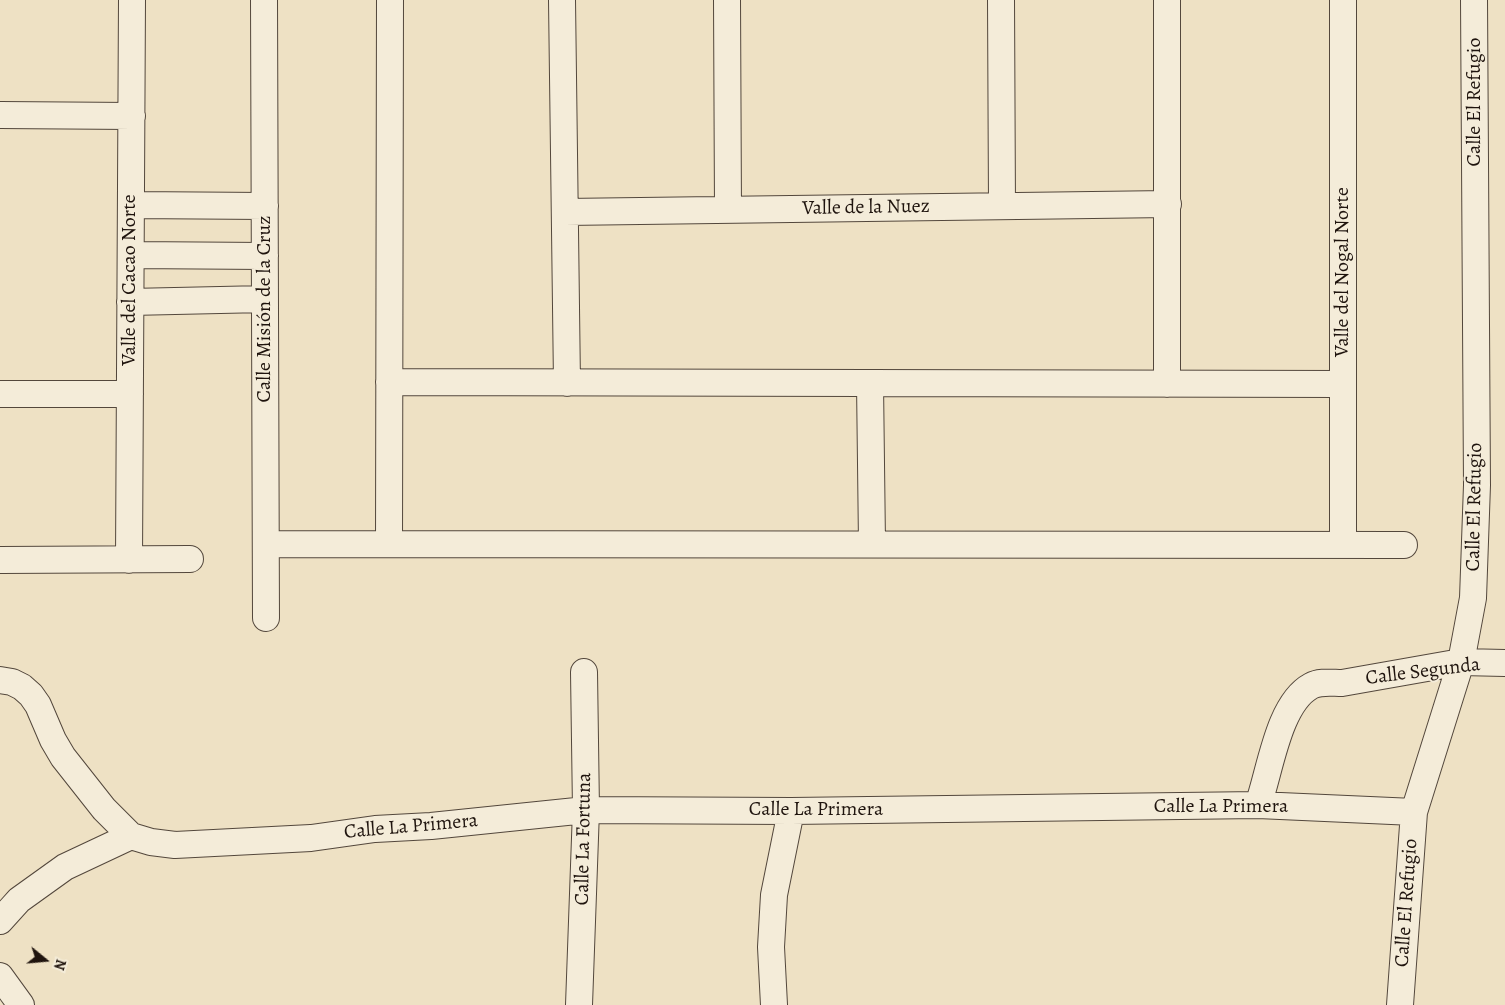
<!DOCTYPE html>
<meta charset="utf-8">
<style>
body{margin:0}
#map{position:relative;width:1505px;height:1005px;overflow:hidden;background:#eee1c4;font-family:Alegreya,serif}
canvas{display:block}
.north{position:absolute;left:20px;top:935px;width:50px;height:50px;-webkit-text-stroke:4px #f4ecd9;paint-order:stroke;rotate:107deg;font-size:14px;font-weight:700;line-height:20px;text-align:center;color:#1f140e}
.north::after{content:'';display:block;margin:auto;width:18px;height:22px;background:#1f140e;clip-path:polygon(50% 0,100% 100%,50% 72%,0 100%)}
</style>
<div id="map">
<canvas width="1505" height="1005"></canvas>
<div class="north">N</div>
</div>
<script>
const ctx = document.querySelector('canvas').getContext('2d');
ctx.lineJoin = 'round';
function stroke(path, color, width, dash) { ctx.strokeStyle = color; ctx.lineWidth = width; ctx.lineCap = dash ? 'butt' : 'round'; ctx.setLineDash(dash || []); ctx.stroke(path); }
function drawText(font, color, halo, rows, align = 'center') {
  ctx.font = font + ' Alegreya,serif'; ctx.lineWidth = 4; ctx.setLineDash([]); ctx.textBaseline = 'middle'; ctx.strokeStyle = halo; ctx.fillStyle = color; for (const [text, x, y, turn = 0] of rows) {
    ctx.save(); ctx.translate(x, y); ctx.rotate((+turn || 0) * Math.PI / 180); ctx.textAlign = isNaN(turn) ? turn : align; if (halo) ctx.strokeText(text, 0, 0); ctx.fillText(text, 0, 0); ctx.restore();
  }
}
const minor = new Path2D(`
 M264 0 266 618
 M562 0 567 383
 M727 0 728 210
 M1001 0 1002 206
 M1343 0V544
 M0 115 132 116
 M131 205 265 206
 M565 212 1168 204
 M131 255 265 256
 M130 302 265 299
 M389 382 1343 384
 M870 383 872 544
 M1167 384V0
 M0 394H130
 M266 544 1404 545
 M389 544 390 0
 M0 560 190 559
 M129 560 132 0
 M0 680 12 682 22 687 31 695 38 705 53 740 63 757 104 809 131 836 151 842 175 845 311 838 375 829 431 826 586 810 791 811 1258 805 1414 812
 M1258 805C1270 772 1278 704 1311 686 1320 681 1332 683 1342 683L1461 662 1505 663
 M0 921 19 900 65 867 131 836
 M0 976 21 1005
 M579 1005 586 810 584 672
 M774 1005 771 947 774 895 791 811
 M1400 1005 1414 812 1461 662 1473 598 1477 485 1474 0`);
stroke(minor, '#53473c', 28);
stroke(minor, '#f4ecd9', 26);
drawText('20px', '#1f140e', '#f4ecd9', [
 ["Calle El Refugio",1475,102,-90],
 ["Valle de la Nuez",866,208,-1],
 ["Valle del Nogal Norte",1343,272,-90],
 ["Valle del Cacao Norte",130,280,-90],
 ["Calle Misión de la Cruz",265,309,-90],
 ["Calle El Refugio",1475,507,-89],
 ["Calle Segunda",1423,672,-7],
 ["Calle La Primera",1221,807],
 ["Calle La Primera",816,810],
 ["Calle La Primera",411,827,-5],
 ["Calle La Fortuna",584,839,-89],
 ["Calle El Refugio",1407,903,-86]
]);
</script>
